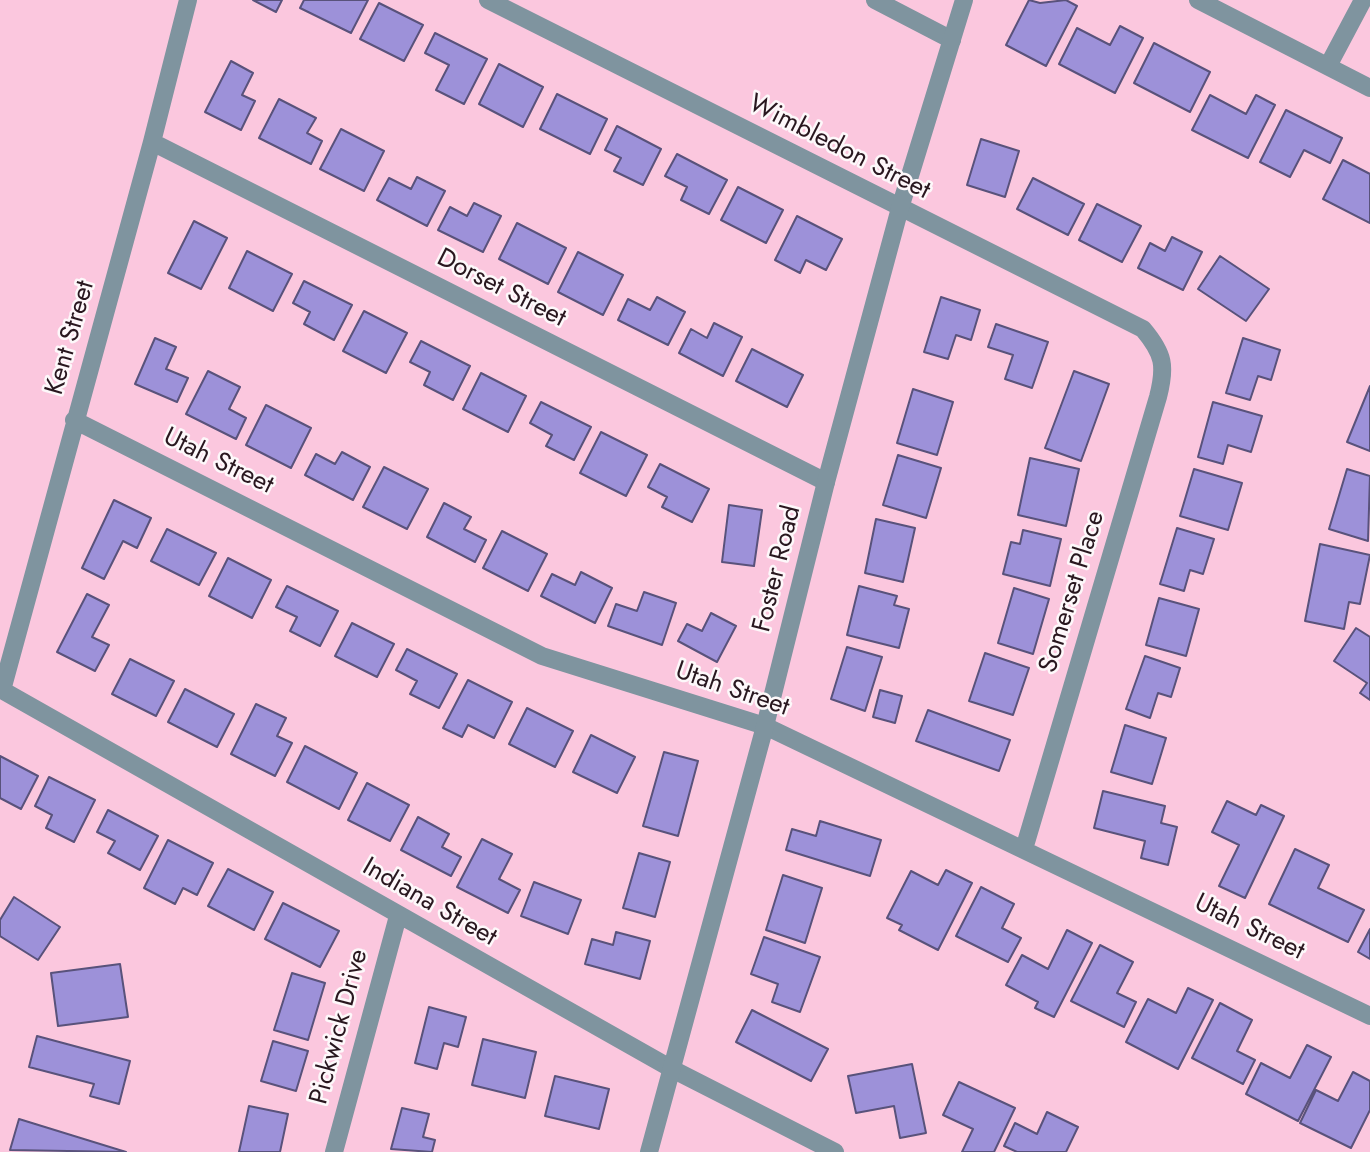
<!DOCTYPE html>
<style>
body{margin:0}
canvas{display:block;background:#fbc7de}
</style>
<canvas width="1370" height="1152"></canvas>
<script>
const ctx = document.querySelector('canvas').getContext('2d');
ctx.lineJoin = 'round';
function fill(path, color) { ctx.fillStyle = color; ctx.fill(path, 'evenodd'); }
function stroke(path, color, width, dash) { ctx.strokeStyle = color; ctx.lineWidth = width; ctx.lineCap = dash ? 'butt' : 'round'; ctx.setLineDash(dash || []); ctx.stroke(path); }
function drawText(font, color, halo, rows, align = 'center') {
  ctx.font = font + ' Jost,sans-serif'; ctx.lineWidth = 5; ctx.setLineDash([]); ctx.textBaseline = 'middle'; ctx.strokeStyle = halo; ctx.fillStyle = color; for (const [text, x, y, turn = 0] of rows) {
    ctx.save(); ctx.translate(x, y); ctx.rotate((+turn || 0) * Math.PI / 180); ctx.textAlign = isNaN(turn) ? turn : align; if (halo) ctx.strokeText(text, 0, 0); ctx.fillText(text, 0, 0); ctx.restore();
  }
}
const building = new Path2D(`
 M253 0H282L276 12Z
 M304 0H368L351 33 300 8Z
 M1029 0 1040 3 1066 0 1077 6 1046 66 1006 45Z
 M379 3 423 25 404 61 360 39Z
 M1120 26 1143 38 1115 93 1059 64 1077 28 1110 45Z
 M435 33 487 59 464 104 436 90 449 65 425 53Z
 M1154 43 1210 72 1190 112 1134 83Z
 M231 61 253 73 242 95 255 101 241 130 205 112Z
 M499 64 543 87 523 127 479 104Z
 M557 94 607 119 590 154 540 129Z
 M1210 95 1246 114 1256 95 1275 105 1248 158 1192 130Z
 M279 99 316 118 307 133 322 141 311 164 259 138Z
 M1286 110 1342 138 1330 163 1304 150 1290 177 1260 162Z
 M617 126 661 149 643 185 614 171 621 158 605 150Z
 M341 129 384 151 364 191 320 169Z
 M981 139 1019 151 1005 197 967 185Z
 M677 154 727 180 709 214 681 200 687 187 665 176Z
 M1343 160 1370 174V223L1323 199Z
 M417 177 445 191 427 226 377 200 389 178 411 189Z
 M1033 178 1084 204 1068 235 1017 209Z
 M738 187 783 210 766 243 721 220Z
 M474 203 501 216 483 252 438 230 450 207 467 216Z
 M1097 204 1141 226 1122 262 1079 240Z
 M797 216 842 239 826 270 806 260 800 273 775 260Z
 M194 221 227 238 201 289 168 273Z
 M517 223 566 248 548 284 499 259Z
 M1172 237 1202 252 1183 290 1138 268 1150 243 1165 251Z
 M247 251 292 274 273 311 229 288Z
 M578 252 623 275 603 315 558 292Z
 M1220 256 1269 289 1246 321 1198 289Z
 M304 281 352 305 334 340 304 324 310 312 293 303Z
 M657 297 685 312 668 345 618 320 628 299 650 310Z
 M941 297 980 310 971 340 956 335 948 359 924 352Z
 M364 311 407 333 386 373 343 351Z
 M714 323 742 337 723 376 679 353 691 329 707 338Z
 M996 324 1048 342 1032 388 1005 379 1013 355 988 347Z
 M155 338 176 347 166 369 188 378 177 402 135 384Z
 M1243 338 1280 350 1271 380 1258 376 1250 400 1226 393Z
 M421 341 470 366 453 400 424 385 430 372 410 362Z
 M752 349 803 375 787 407 736 381Z
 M208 371 240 387 229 409 246 418 236 439 186 414Z
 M1074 371 1109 384 1081 461 1045 448Z
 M481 373 526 396 508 432 463 409Z
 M1370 386V451L1347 442Z
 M913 389 953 402 937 455 897 443Z
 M541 402 591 427 574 460 546 446 552 435 530 423Z
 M1213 402 1262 416 1251 452 1228 445 1223 464 1198 457Z
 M266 405 311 428 291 468 246 445Z
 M601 432 647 455 626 496 580 473Z
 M342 452 370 467 353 500 305 475 316 454 335 464Z
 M898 455 941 468 926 518 883 505Z
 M1030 458 1079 469 1066 526 1018 515Z
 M660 464 709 489 692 522 662 507 667 497 648 487Z
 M384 467 428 489 407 529 363 507Z
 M1194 469 1242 483 1228 530 1180 516Z
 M1347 469 1370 476 1368 541 1329 529Z
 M114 500 151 518 137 548 123 541 104 579 82 568Z
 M444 503 471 517 464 529 486 540 475 562 427 537Z
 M729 505 762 510 754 566 722 562Z
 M876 519 915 528 903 582 865 573Z
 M1177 528 1214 539 1203 574 1190 570 1184 591 1160 584Z
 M167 529 216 553 199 585 151 561Z
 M1023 530 1061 539 1050 586 1003 574 1011 542 1020 544Z
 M502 531 547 554 528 591 483 568Z
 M1320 544 1370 555 1360 604 1349 602 1344 629 1305 621Z
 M228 558 271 580 252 618 209 596Z
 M581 572 612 588 595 623 541 596 552 574 575 585Z
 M287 586 338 611 320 646 290 631 297 617 276 607Z
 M859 586 897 596 894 605 909 609 899 648 847 635Z
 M1014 588 1049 599 1033 654 998 643Z
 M644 592 676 603 662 645 608 626 616 604 637 611Z
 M87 594 109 605 92 637 109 645 95 671 57 652Z
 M1159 598 1199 609 1186 656 1146 645Z
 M711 613 736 626 717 662 678 641 687 624 702 631Z
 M352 623 394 644 377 677 335 656Z
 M1356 628 1370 637V700L1360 693 1367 683 1334 661Z
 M847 647 882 657 865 711 831 699Z
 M407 649 457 674 439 708 410 694 417 681 396 670Z
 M985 653 1029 668 1013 715 969 701Z
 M1145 656 1180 668 1171 697 1158 693 1150 718 1126 709Z
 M130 659 174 681 156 716 112 694Z
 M468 680 512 702 494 738 468 725 462 737 443 728Z
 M185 689 234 714 217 747 168 722Z
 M880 690 902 696 895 723 873 717Z
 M256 704 286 718 277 736 292 743 275 776 231 754Z
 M527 708 573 731 555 767 509 744Z
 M928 710 1010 740 999 771 916 741Z
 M1125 725 1166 738 1152 784 1111 772Z
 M591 735 635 757 617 793 573 772Z
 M305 746 357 773 339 809 287 782Z
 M664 752 698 761 678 836 643 826Z
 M0 756 38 776 21 809 0 798Z
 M49 777 95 800 74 842 46 828 52 815 35 806Z
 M367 783 409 805 390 841 348 820Z
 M1103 791 1165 806 1161 823 1177 827 1168 865 1141 858 1145 841 1094 828Z
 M1227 801 1256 815 1261 805 1284 816 1245 898 1219 886 1239 845 1212 832Z
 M108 810 158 836 140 870 108 853 115 841 97 832Z
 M418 817 449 834 442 847 461 857 451 876 401 850Z
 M820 821 881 840 870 876 786 850 792 829 816 836Z
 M482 839 512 854 499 879 520 890 508 913 457 887Z
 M168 840 213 863 197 895 183 888 175 904 144 888Z
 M1295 849 1329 865 1318 888 1364 910 1348 942 1269 904Z
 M639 853 670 862 655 917 623 908Z
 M228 869 273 892 254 930 208 906Z
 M946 870 972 883 938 950 899 930 902 925 887 918 911 871 938 885Z
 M783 875 822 888 805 943 766 930Z
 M534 882 581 900 568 934 521 916Z
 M981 887 1014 904 1002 928 1021 938 1008 962 956 936Z
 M14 897 60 927 38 960 0 936V920Z
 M283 903 339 931 320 967 265 939Z
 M1370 929V959L1358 952Z
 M1067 930 1092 943 1054 1017 1035 1008 1038 1002 1006 985 1022 955 1048 969Z
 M616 932 650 941 640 979 585 964 592 939 613 945Z
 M764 937 820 957 800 1012 772 1002 778 984 751 974Z
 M1100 945 1133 962 1117 993 1136 1002 1124 1027 1071 1001Z
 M120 964 128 1017 58 1026 51 973Z
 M292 973 325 983 308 1040 274 1030Z
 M1188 988 1213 1000 1178 1069 1126 1042 1148 999 1176 1013Z
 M1220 1003 1252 1020 1237 1051 1255 1060 1243 1084 1192 1058Z
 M429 1007 466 1017 458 1047 444 1043 437 1069 415 1063Z
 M752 1010 828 1049 811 1081 736 1042Z
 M37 1036 130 1061 119 1104 90 1096 94 1084 29 1067Z
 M483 1039 536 1052 525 1098 472 1085Z
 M273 1041 308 1051 296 1091 261 1081Z
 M1307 1045 1331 1057 1298 1121 1246 1094 1261 1063 1290 1078Z
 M912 1064 926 1133 900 1138 894 1106 856 1113 848 1076Z
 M1353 1072 1370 1081V1110L1351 1148 1300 1123 1316 1090 1338 1101Z
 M555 1076 609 1089 599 1129 545 1116Z
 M959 1082 1015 1108 994 1152H962L973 1129 943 1115Z
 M249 1106 288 1114 280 1152H239Z
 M402 1108 429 1114 423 1137 435 1140 432 1152 391 1149Z
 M1047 1112 1078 1127 1066 1152H1017L1004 1146 1015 1123 1037 1134Z
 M19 1119 126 1152 10 1150Z`);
fill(building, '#9d91d9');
stroke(building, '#59527b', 2);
stroke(new Path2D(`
 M188 0 152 142 2 690 672 1069 835 1152
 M488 0 1143 329C1164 354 1166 366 1158 397L1024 849
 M875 0 952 40
 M1198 0 1370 88
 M1328 66 1363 0
 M152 142 826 482
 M74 420 542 656 765 726 1370 1016
 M334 1152 398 916`), '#7f949f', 18);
stroke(new Path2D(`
 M649 1152 765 726 826 482 900 208 964 0`), '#7f949f', 18);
drawText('26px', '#29171f', '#fdf8fa', [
 ["Wimbledon Street",839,148,27],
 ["Dorset Street",501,289,27],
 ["Kent Street",71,338,-74],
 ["Utah Street",218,462,26],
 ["Foster Road",778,569,-76],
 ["Somerset Place",1073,592,-73],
 ["Utah Street",732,690,19],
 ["Indiana Street",429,903,30],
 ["Utah Street",1249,928,26],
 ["Pickwick Drive",340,1027,-75]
]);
</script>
